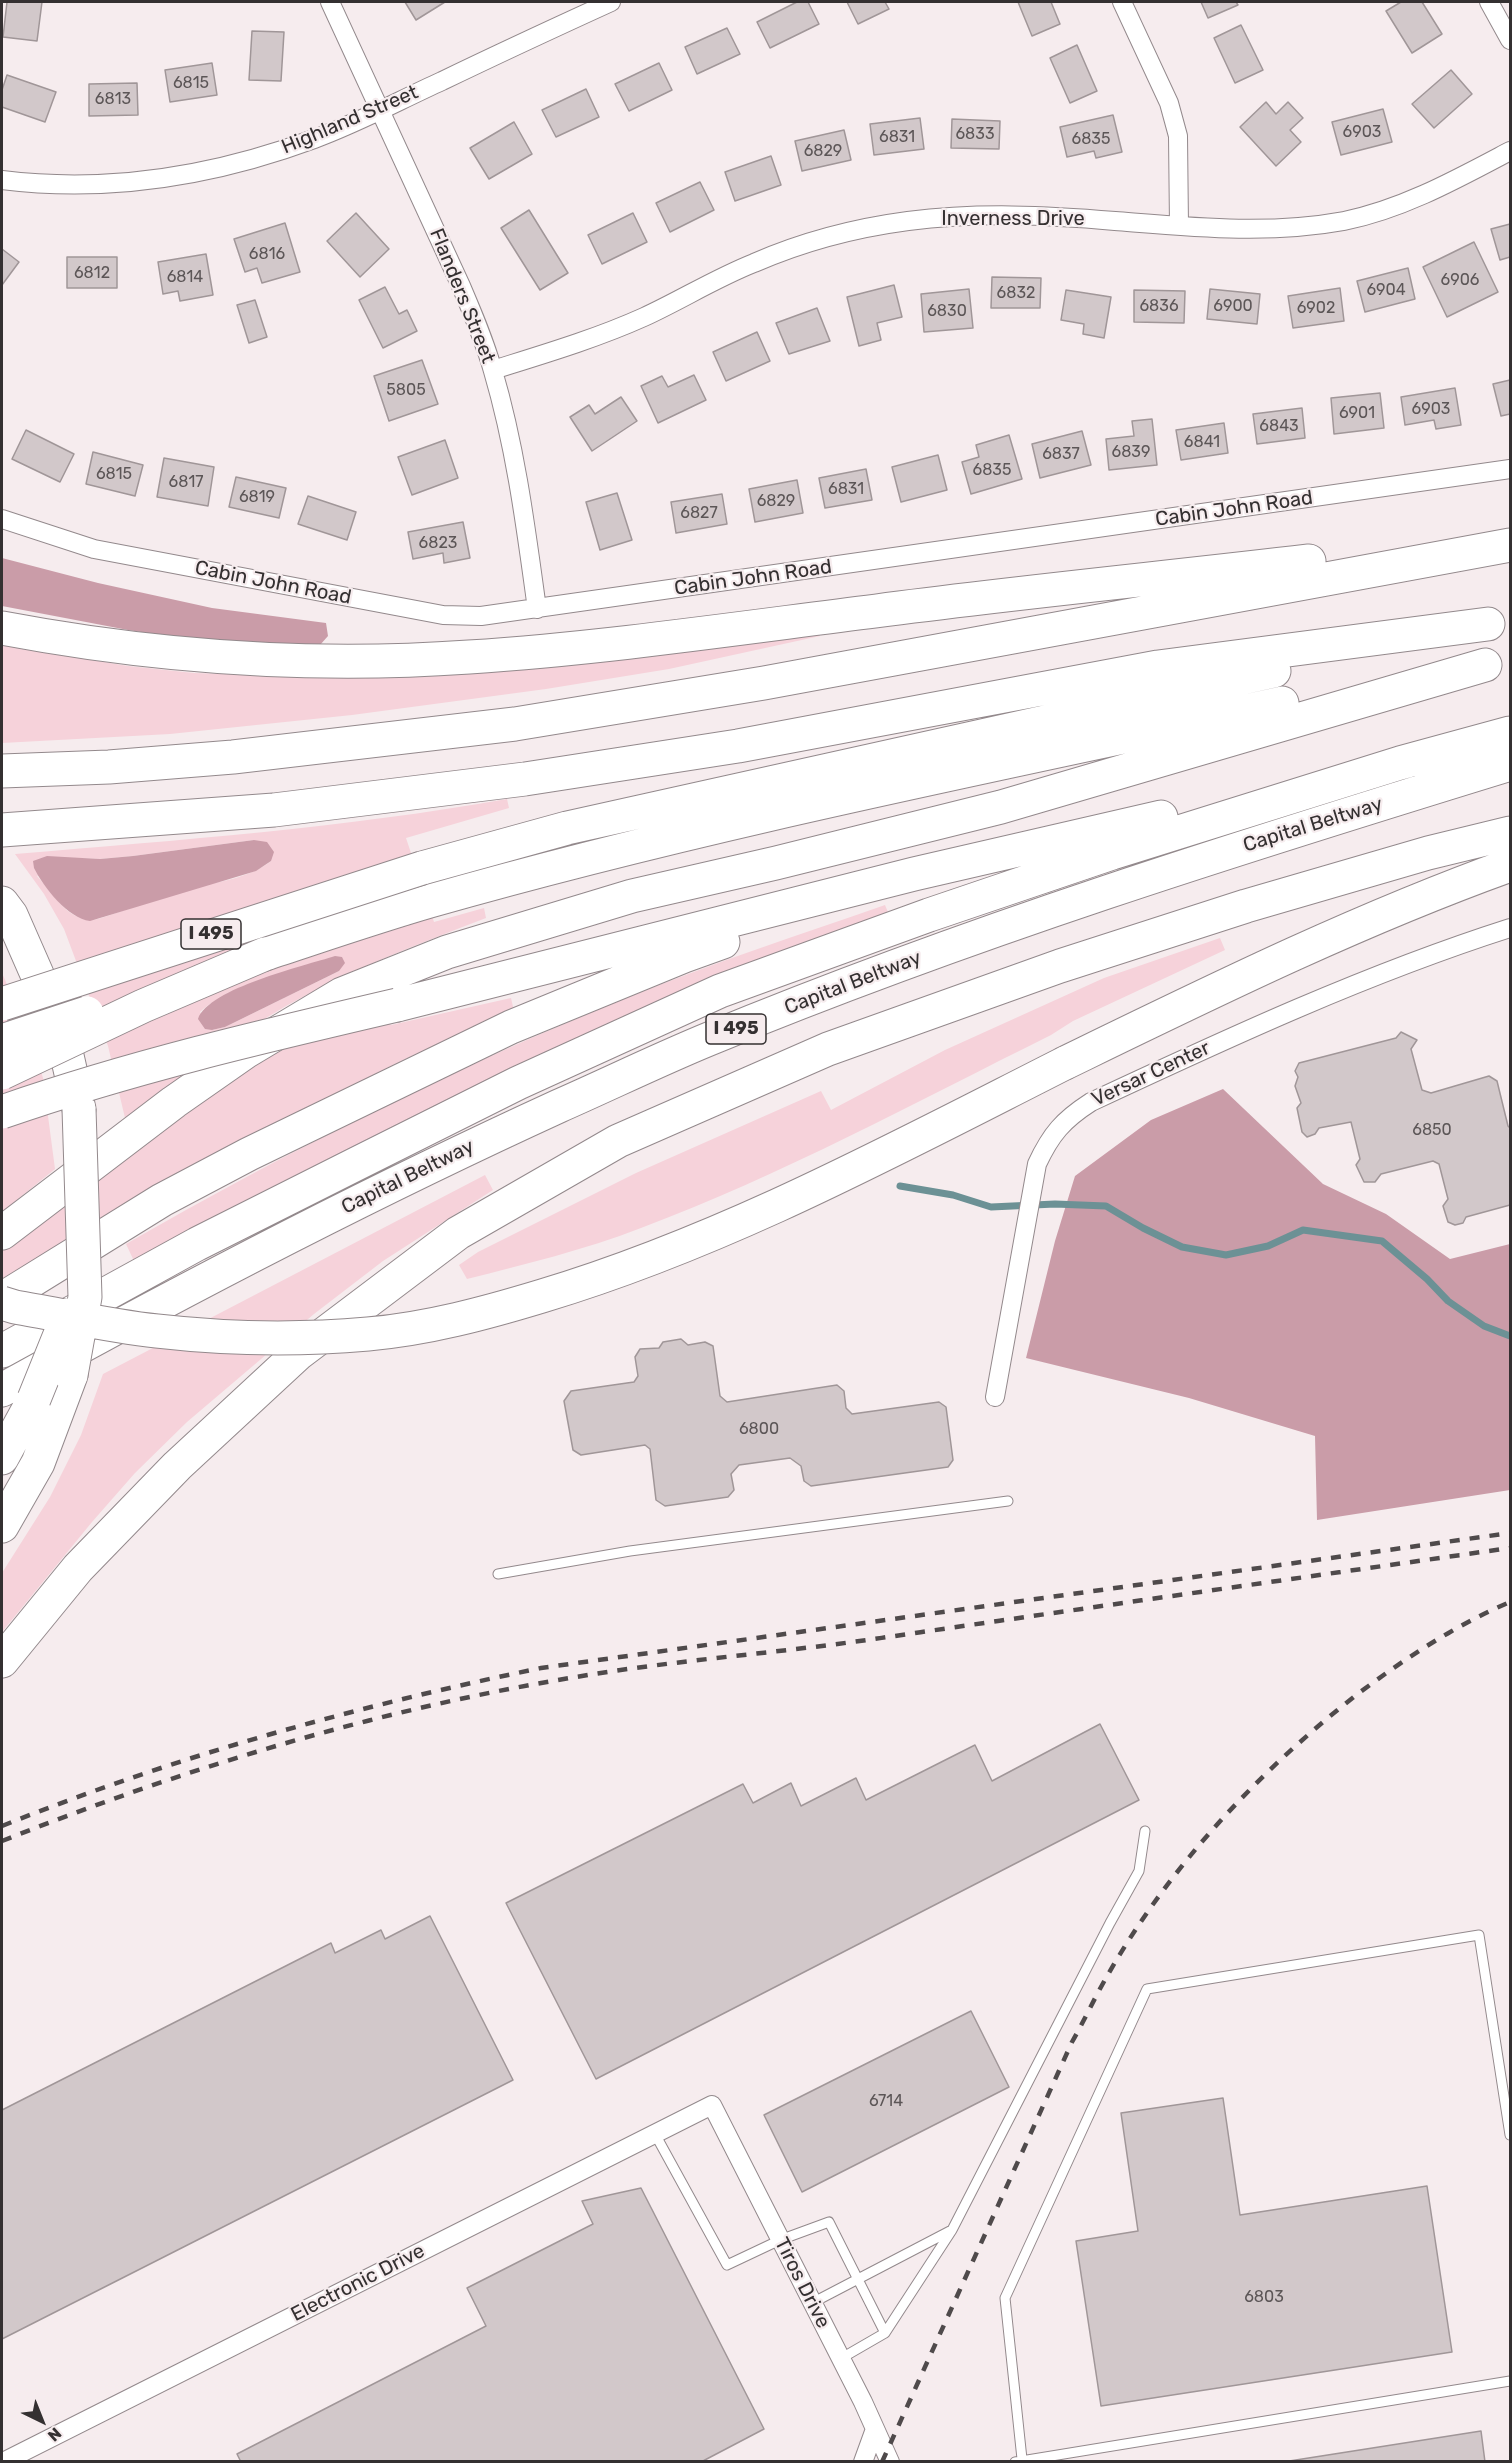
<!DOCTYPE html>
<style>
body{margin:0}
#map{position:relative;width:1512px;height:2463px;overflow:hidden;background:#f6ecee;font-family:Rubik,sans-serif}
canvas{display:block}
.frame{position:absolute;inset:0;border:3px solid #343031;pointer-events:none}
.north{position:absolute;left:12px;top:2391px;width:60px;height:60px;-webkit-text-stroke:4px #f6ecee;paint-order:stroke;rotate:137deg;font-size:16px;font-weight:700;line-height:24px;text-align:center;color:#343031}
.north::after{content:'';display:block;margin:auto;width:21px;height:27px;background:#343031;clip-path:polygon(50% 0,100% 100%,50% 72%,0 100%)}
</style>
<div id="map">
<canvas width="1512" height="2463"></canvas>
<div class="frame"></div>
<div class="north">N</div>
</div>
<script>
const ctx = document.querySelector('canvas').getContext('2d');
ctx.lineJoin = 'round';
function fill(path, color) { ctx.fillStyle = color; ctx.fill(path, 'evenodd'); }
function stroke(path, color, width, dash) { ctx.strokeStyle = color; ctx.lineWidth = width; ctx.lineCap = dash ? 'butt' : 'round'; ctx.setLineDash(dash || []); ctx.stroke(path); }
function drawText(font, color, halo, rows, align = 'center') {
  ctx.font = font + ' Rubik,sans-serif'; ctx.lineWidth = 4.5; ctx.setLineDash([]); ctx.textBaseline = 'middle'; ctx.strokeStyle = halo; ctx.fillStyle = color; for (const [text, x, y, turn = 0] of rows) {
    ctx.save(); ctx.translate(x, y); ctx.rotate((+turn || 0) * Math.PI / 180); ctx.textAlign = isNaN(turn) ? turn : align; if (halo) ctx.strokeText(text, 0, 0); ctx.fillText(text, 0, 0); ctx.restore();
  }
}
fill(new Path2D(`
 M819 631 820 636 669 669 546 689 352 715 170 734 2 743V645L128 666 194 673 354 678 426 674Z
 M507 799 509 808 406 838 434 922 484 908 486 918C418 944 350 970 286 1006 230 1038 178 1080 125 1118L108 1046 64 929 44 894 15 854C180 840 344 828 507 799ZM254 840 271 861C248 879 219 881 192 888 160 897 129 909 98 919 68 924 55 895 37 876L75 858 100 859 133 856ZM339 971 225 1027 212 1030 200 1012C208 1004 217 1000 227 994 269 972 293 973 339 971Z
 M885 905 890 917 134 1261 126 1244C288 1151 455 1067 629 997 713 963 799 935 885 905Z
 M1220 938 1225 950 1073 1021 1051 1035C916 1102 782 1175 641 1228 584 1250 526 1264 467 1279L459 1265 478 1252 636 1173 821 1091 831 1110 945 1050 1104 978Z
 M2 973 31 1039 43 1078 55 1169 2 1212Z
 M374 996 391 1025 511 998 514 1011 405 1059 237 1144 2 1280V1251L234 1076Z
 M485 1175 493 1190 383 1261 314 1314 187 1422 135 1473 92 1522 2 1632V1573L50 1497 81 1435 103 1374Z`), '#f6d2da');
fill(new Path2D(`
 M2 558 98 583 212 608 326 623 328 636 320 645 219 644 128 630 2 606Z
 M254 840 267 842 274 852 271 861 256 871 90 921C68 918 44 888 34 868L33 861 47 856 100 859 133 856Z
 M335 956 342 957 345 963 339 971 225 1027 212 1030 205 1029 198 1019C209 988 304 966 335 956Z
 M1223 1089 1323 1184 1386 1214 1450 1259 1510 1244V1490L1317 1520 1315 1436 1189 1398 1026 1358 1055 1241 1075 1176 1151 1120Z`), '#ca9ca8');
stroke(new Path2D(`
 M900 1186 953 1195 991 1207 1055 1204 1106 1206 1143 1228 1182 1247 1226 1255 1268 1246 1303 1230 1382 1241 1427 1279 1448 1301 1484 1326 1510 1336`), '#6c9195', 7);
const building = new Path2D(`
 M7 2H42L37 41 3 37Z
 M405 2H445L416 20Z
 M797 2H808L819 24 770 48 757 22Z
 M847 2H885L889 9 858 24Z
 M1018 2H1051L1060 24 1032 36Z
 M1201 2H1236L1238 5 1208 18Z
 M1401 2H1422L1442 34 1412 53 1386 11Z
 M1241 25 1263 70 1235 83 1214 38Z
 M727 28 740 54 697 74 685 47Z
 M252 31 284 32 281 81 249 80Z
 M1077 45 1097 91 1070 103 1050 58Z
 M212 63 217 95 170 102 165 70Z
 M659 63 672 90 629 111 615 84Z
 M1451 70 1472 94 1434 128 1412 104Z
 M7 75 56 92 45 122 2 107V90Z
 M137 83 138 115 89 116V84Z
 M586 89 599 117 556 137 542 110Z
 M1266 102 1276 114 1288 102 1303 118 1290 130 1301 142 1276 166 1240 127Z
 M1383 109 1392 142 1341 155 1332 122Z
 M1113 115 1122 152 1096 158 1094 151 1067 157 1060 127Z
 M920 118 924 149 874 155 870 124Z
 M952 119 1000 121 999 149 951 148Z
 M514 122 532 154 489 179 470 148Z
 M844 130 851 160 802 171 795 141Z
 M771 156 781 185 735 201 725 172Z
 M700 182 714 210 670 232 656 203Z
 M529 210 568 273 540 290 501 228Z
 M356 213 389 249 360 277 327 241Z
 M633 213 647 242 602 264 588 235Z
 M285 223 300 272 262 283 257 268 245 272 234 239Z
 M1510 224V257L1500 260 1491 229Z
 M1474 242 1498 292 1447 317 1423 267Z
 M2 249 19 262 2 285Z
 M206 254 213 295 180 301 178 291 163 294 158 262Z
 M67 257H117V288H67Z
 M1408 268 1415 299 1365 312 1357 281Z
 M992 277 1041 278 1040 308H991Z
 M894 285 902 317 877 323 881 340 859 346 847 297Z
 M385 287 399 314 407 310 417 331 383 348 359 300Z
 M1340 288 1344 321 1293 328 1288 296Z
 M969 289 973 328 924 332 921 294Z
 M1210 289 1260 294 1257 324 1207 319Z
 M1066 290 1111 297 1104 338 1083 334 1084 324 1061 320Z
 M1134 290 1185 291 1184 323 1134 322Z
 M255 300 267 337 249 343 237 305Z
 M817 308 830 341 789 354 776 323Z
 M757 332 770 361 726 381 713 352Z
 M422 360 438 404 389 421 374 376Z
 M694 375 706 400 658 423 641 386 662 376 668 387Z
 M1510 380V414L1501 416 1493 384Z
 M1455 388 1461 425 1436 429 1434 420 1405 425 1401 397Z
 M1380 393 1384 428 1334 434 1331 398Z
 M621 397 637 421 592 451 570 417 589 405 595 414Z
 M1302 408 1305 438 1257 444 1253 414Z
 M1152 419 1157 465 1109 470 1106 439 1134 436 1132 421Z
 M1224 423 1228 453 1181 460 1176 430Z
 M26 430 74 454 60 482 12 459Z
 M1082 431 1091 465 1040 478 1032 444Z
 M1009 435 1022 479 971 494 962 462 979 457 976 445Z
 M445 440 458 478 412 495 398 457Z
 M93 452 143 465 135 496 86 484Z
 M938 455 947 490 901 502 892 467Z
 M164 458 214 467 208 506 157 497Z
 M866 469 872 500 825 508 819 478Z
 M236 477 286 488 279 518 229 507Z
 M797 480 803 513 755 522 749 489Z
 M617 493 632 540 600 550 586 502Z
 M722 494 727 524 676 533 671 502Z
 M308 496 356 512 347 540 298 524Z
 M463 522 470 558 444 563 443 553 413 559 408 532Z
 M1401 1032 1417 1040 1411 1049 1422 1090 1431 1093 1489 1076 1497 1081 1508 1126 1510 1128V1205L1466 1217 1463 1223 1455 1225 1448 1222 1443 1206 1448 1199 1439 1164 1433 1161 1381 1174 1375 1182H1364L1356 1165 1360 1159 1351 1122 1319 1128 1315 1134 1307 1137 1302 1132 1297 1108 1301 1103 1295 1086 1298 1077 1295 1071 1299 1063 1396 1038Z
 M681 1339 688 1345 705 1342 713 1346 720 1396 727 1402 837 1385 844 1391 846 1408 852 1414 939 1402 946 1407 953 1460 948 1467 811 1486 804 1481 801 1466 790 1458 739 1465 731 1474 734 1490 728 1497 665 1506 656 1500 650 1449 645 1445 581 1455 573 1450 564 1401 571 1391 634 1382 638 1376 635 1357 640 1349 659 1348 663 1342Z
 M1100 1724 1139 1800 596 2079 506 1903 743 1784 753 1803 791 1783 801 1806 856 1778 866 1800 975 1745 992 1781Z
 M430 1916 513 2080 2 2339V2110L331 1943 335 1953 381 1930 385 1939Z
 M971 2011 1009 2087 802 2192 764 2115Z
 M1223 2098 1240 2215 1427 2186 1452 2352 1101 2406 1076 2241 1138 2231 1121 2113Z
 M641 2188 764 2429 701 2462H241L237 2454 486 2326 467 2288 593 2224 582 2201Z
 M1481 2431 1485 2462H1283Z`);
fill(building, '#d2c8ca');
stroke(building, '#a09698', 1.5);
const service = new Path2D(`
 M498 1574 630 1551 1008 1501
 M655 2134 727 2265 780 2240 829 2222 885 2333
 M812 2303 950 2231
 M840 2359 885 2333 952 2230 1110 1923 1139 1871 1145 1831
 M1022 2459 1005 2298 1147 1989 1479 1935 1510 2135
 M1015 2462 1510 2381`);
const minor = new Path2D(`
 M330 2 461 286C473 314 485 342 493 371 516 449 526 529 537 609
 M1122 2 1169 103 1178 136 1179 226
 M1489 2 1510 40
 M2 180C107 193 214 176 314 139 358 123 400 100 442 81 498 54 554 28 611 2
 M493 370C544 354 595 339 644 317 681 300 716 278 754 263 802 242 855 228 908 221 977 212 1046 215 1115 221 1191 227 1268 235 1344 221 1403 209 1457 179 1510 151
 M2 519 94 549 443 615 481 616 1510 469
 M995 1397 1037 1164C1051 1134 1063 1120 1091 1102 1228 1038 1366 974 1510 928
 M3 2462 712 2105 863 2402 890 2462
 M863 2462 875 2429`);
const motorway = new Path2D(`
 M2 628C155 657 312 668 469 657 605 648 740 628 876 611 1020 592 1165 578 1309 561
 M2 771 109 767 233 757 515 724 764 683 1510 545
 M2 830 274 810 525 779 738 746 1158 667 1488 624
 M422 868 567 828 1274 671
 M2 903 11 915 61 1029 79 1109
 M265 954C320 936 375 917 430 901 711 821 997 765 1282 703
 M397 1005 914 874 1161 817
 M1065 1063C1211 992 1357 920 1510 865
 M2 1233 174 1102 247 1051 342 994 447 952 632 896 776 863 1001 807 1485 665
 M2 1299 162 1200 249 1154 511 1027 684 956 723 942
 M2 1351 197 1244 356 1164 518 1083 720 991 929 915 1112 853 1400 763 1510 733
 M2 1390C184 1289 369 1193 559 1106 609 1084 658 1060 709 1039 971 931 1240 847 1510 764
 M2 1458 34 1399
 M2 1526 38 1463 71 1375
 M2 1661 78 1568 177 1466 299 1353 458 1233 618 1141 828 1049 1060 966 1246 906 1428 853 1510 833`);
stroke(service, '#93898c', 11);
stroke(minor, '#93898c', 20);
stroke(motorway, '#93898c', 35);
stroke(service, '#fff', 9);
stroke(minor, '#fff', 18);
stroke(motorway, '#fff', 33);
stroke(new Path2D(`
 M2 1826C176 1756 357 1706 541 1668L1510 1533
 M2 1841C188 1767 383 1708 582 1676 678 1660 777 1653 874 1639 1086 1608 1298 1578 1510 1548
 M882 2462 1072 2042C1084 2021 1094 1999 1106 1978 1168 1868 1257 1773 1355 1696 1404 1659 1454 1626 1510 1602`), '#4f4a4b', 4.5, [10, 10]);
const motorwayBridge = new Path2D(`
 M2 1004 422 868
 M2 1041 87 1013
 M2 1073 143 1006 265 954
 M2 1112C131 1067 264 1036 397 1005
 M2 1303 15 1307C62 1315 110 1326 157 1331 227 1339 299 1340 368 1334 427 1329 486 1313 542 1296 725 1241 895 1149 1065 1063
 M71 1375 85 1297 79 1109
 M34 1399 68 1315`);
stroke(motorwayBridge, '#93898c', 35, []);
stroke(motorwayBridge, '#fff', 33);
drawText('16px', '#5c5657', null, [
 ["6815",191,83],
 ["6813",113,99],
 ["6903",1362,132],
 ["6833",975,134],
 ["6831",897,137],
 ["6835",1091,139],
 ["6829",823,151],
 ["6816",267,254],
 ["6812",92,273],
 ["6814",185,277],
 ["6906",1460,280],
 ["6904",1386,290],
 ["6832",1016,293],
 ["6836",1159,306],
 ["6900",1233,306],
 ["6902",1316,308],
 ["6830",947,311],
 ["5805",406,390],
 ["6903",1431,409],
 ["6901",1357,413],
 ["6843",1279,426],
 ["6841",1202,442],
 ["6839",1131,452],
 ["6837",1061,454],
 ["6835",992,470],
 ["6815",114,474],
 ["6817",186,482],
 ["6831",846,489],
 ["6819",257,497],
 ["6829",776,501],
 ["6827",699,513],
 ["6823",438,543],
 ["6850",1432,1130],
 ["6800",759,1429],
 ["6714",886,2101],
 ["6803",1264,2297]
]);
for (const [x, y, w] of [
 [211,934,60],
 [736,1029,60]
]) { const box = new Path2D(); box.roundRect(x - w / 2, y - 15, w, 30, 4.5); ctx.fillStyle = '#f6ecee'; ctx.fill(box); stroke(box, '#343031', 1.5); }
drawText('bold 18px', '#343031', null, [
 ["I 495",211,934],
 ["I 495",736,1029]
]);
drawText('20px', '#343031', '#f6ecee', [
 ["Highland Street",350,120,-23],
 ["Inverness Drive",1013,219],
 ["Flanders Street",462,296,68],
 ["Cabin John Road",1234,509,-8],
 ["Cabin John Road",753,578,-8],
 ["Cabin John Road",273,583,11],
 ["Capital Beltway",1313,825,-17],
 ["Capital Beltway",853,983,-21],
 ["Versar Center",1151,1074,-25],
 ["Capital Beltway",408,1177,-26],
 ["Electronic Drive",358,2283,-27],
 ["Tiros Drive",802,2283,63]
]);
</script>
